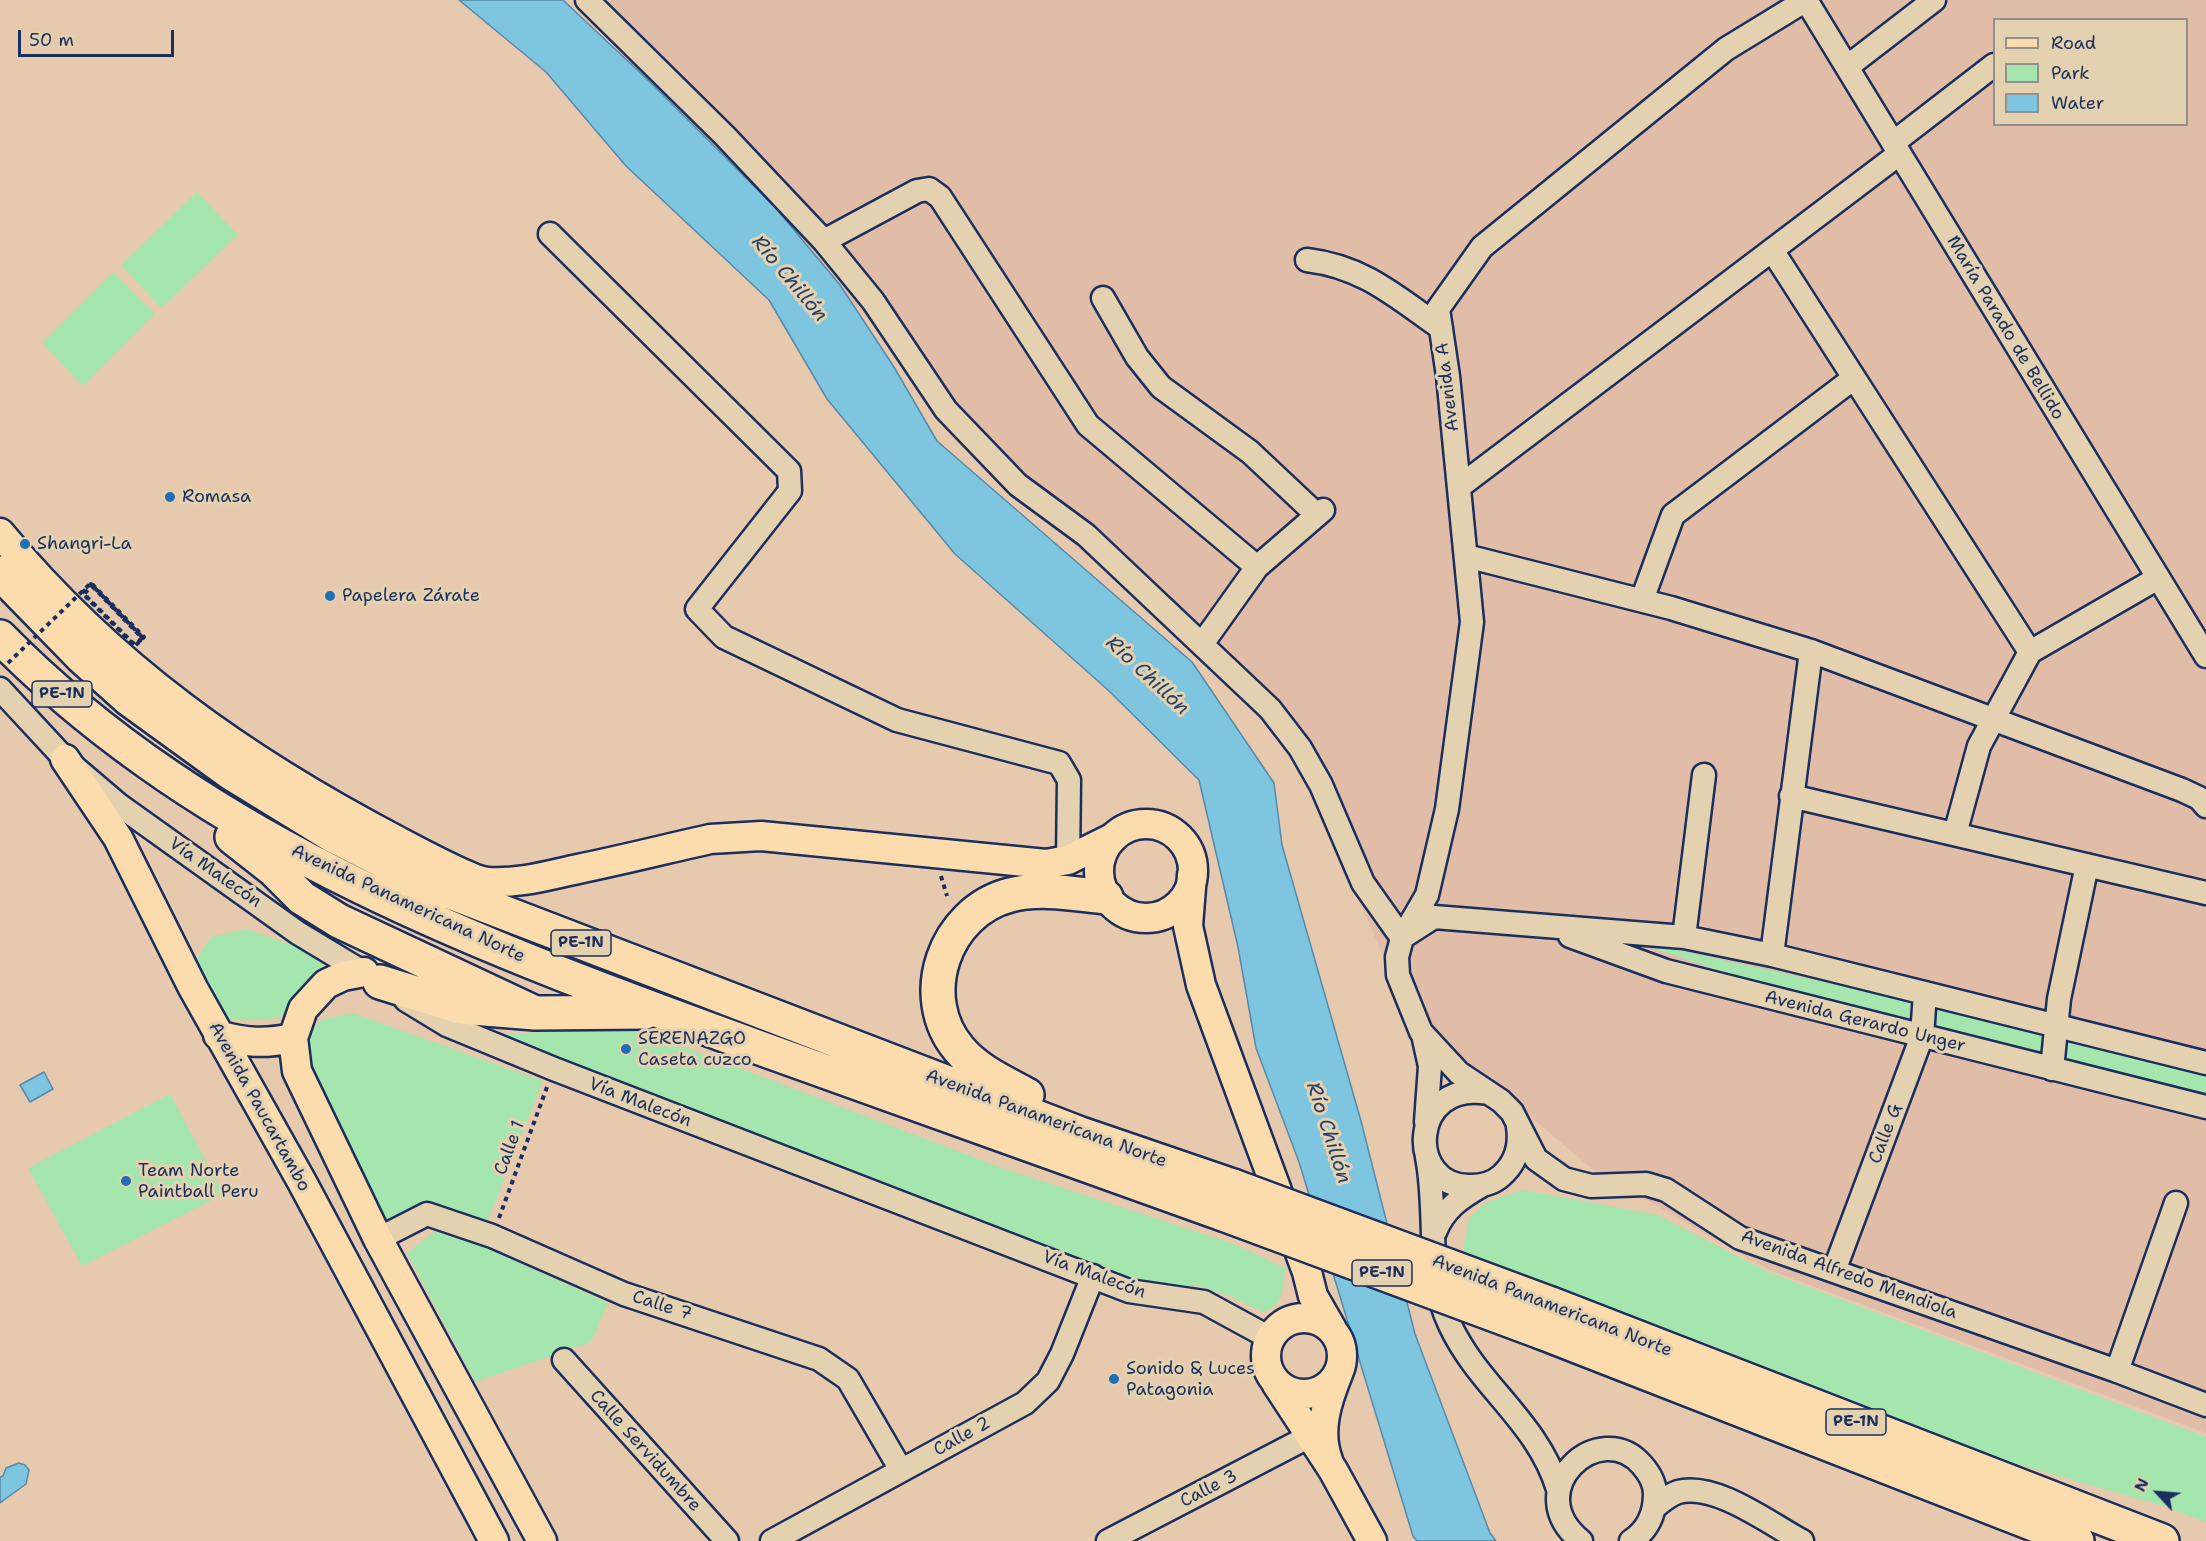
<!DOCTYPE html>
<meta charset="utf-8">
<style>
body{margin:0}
#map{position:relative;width:2206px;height:1541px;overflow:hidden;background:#e7c9ad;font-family:"Shantell Sans",sans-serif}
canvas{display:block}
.legend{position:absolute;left:1993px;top:18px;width:195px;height:108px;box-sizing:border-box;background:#e3d1af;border:2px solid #93908f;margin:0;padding:8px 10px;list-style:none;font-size:18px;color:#1b2f5e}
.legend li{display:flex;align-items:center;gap:12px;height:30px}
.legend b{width:30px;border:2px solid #93908f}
.north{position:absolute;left:2128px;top:1463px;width:60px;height:60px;-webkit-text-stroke:4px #e3d1af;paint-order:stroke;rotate:296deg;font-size:16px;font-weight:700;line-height:24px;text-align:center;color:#1b2f5e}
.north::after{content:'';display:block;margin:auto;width:21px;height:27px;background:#1b2f5e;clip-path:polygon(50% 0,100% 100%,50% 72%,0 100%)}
.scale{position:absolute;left:18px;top:30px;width:156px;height:27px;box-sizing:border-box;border:3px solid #1b2f5e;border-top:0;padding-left:8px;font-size:18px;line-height:21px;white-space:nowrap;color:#1b2f5e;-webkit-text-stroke:4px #e3d1af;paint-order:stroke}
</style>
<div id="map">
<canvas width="2206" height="1541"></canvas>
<ul class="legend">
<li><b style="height:8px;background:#fcdcac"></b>Road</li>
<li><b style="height:16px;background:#a5e5ae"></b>Park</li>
<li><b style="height:16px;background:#7ec5df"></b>Water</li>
</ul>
<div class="north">N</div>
<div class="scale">50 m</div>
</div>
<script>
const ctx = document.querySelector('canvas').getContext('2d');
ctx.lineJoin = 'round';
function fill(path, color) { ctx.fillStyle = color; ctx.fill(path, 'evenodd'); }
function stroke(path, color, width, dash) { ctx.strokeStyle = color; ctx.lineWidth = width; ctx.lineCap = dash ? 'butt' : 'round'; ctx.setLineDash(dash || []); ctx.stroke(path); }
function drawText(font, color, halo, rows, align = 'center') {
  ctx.font = font + ' "Shantell Sans",sans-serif'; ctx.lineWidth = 6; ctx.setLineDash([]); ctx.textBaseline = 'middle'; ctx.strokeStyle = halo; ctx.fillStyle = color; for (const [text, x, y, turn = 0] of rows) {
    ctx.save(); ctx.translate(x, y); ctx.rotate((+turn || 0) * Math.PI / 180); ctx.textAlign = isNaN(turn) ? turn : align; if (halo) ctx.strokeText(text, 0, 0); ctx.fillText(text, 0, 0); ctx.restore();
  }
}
fill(new Path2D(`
 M572 0H2206V1433L1767 1269 1592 1169 1428 1029 1380 949 1296 757 1197 653 967 450 884 336ZM1994 20H2186V124H1994Z`), '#e1bda8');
fill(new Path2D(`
 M197 192 238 235 161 308 121 265Z
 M113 272 155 314 83 386 42 343Z
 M246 929 292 945 324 962C306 1020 279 1023 225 1019L196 965 199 955 211 937Z
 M1622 938 1911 1001 1908 1021 1754 982Z
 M1938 1005 2206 1073V1095L1933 1027Z
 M352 1013 543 1081 488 1220 427 1211 380 1233 306 1073 307 1038 314 1028 321 1020Z
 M459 1026 500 1033H530L589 1027 634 1028 1002 1168 1234 1244 1285 1268C1283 1287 1285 1305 1263 1312L1229 1296 1200 1286 1127 1283 901 1191 642 1097Z
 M170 1094 224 1194 82 1266 28 1168Z
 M1523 1190 1658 1215 1766 1271 2206 1437V1522L2160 1505 1975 1452 1463 1252 1469 1218 1487 1202Z
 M437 1230 474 1242 608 1303 591 1342 475 1382 407 1253Z`), '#a5e5ae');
const water = new Path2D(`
 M459 0H563L650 82 774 206 840 285 894 367 937 441 1192 662 1274 783 1282 845 1361 1121 1415 1334 1490 1533 1496 1541H1417L1413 1536 1299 1162 1256 1048 1238 947 1199 780 1108 690 955 554 827 399 769 300 626 166 546 72Z
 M44 1072 53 1089 30 1102 20 1085Z
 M19 1463 25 1465 29 1470 26 1484 0 1503V1477L3 1476 6 1468Z`);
fill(water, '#7ec5df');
stroke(water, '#5689ab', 1.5);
const minor = new Path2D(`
 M587 0 725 136 824 241 873 301 946 410 1018 485 1086 535 1270 709 1300 748 1321 785 1363 883 1402 938
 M1806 0 1726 49 1482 247 1438 309 1448 376 1472 622 1447 809 1427 895 1402 938 1397 957 1398 975 1421 1032 1459 1073 1501 1101 1512 1112 1536 1159 1564 1179 1591 1186 1646 1184 1666 1190 1740 1238 2117 1371 2206 1405
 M1806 0 2206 656
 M1847 67 1934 0
 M1893 143 1994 65
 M550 234 789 471 790 491 697 609 724 637 897 720 1059 763 1069 780 1068 860
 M824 241 917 191 929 189 940 197 1088 425 1257 567
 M1772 250 2030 652
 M1307 260C1364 267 1395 296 1441 328
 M1103 298 1137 357 1161 387 1250 452 1317 515
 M1459 487 1899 154
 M1466 556 1671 608 1811 651 2182 790 2199 798 2206 806
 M1642 600 1673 515 1854 378
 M1202 644 1257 567 1323 510
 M0 689 65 759 119 805 298 933 371 977
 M1791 796 2206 893
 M1955 834 1979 746 2030 652 2158 578
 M1406 935 1434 917 1684 937 1772 955 2206 1063
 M1570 936 1666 971 2206 1107
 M1684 937 1704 775
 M1772 955 1811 651
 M406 1000 447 1025 554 1069 1129 1291 1204 1302 1270 1338
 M1424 1039 1430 1066 1426 1122
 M2052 1069 2059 999 2087 865
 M1488 1093C1409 1079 1405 1188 1471 1186 1482 1186 1492 1184 1501 1176 1516 1163 1521 1147 1518 1127
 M1427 1157C1438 1212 1425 1274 1450 1325 1479 1387 1537 1421 1558 1489
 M1435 1232C1444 1209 1460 1198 1481 1186
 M378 1239 427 1214 492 1236 624 1294 819 1359 848 1379 901 1470
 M1834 1271 1922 1036 1925 993
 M564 1360 727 1541
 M2117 1371 2176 1203
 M1655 1507C1662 1501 1669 1495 1678 1492 1716 1482 1770 1524 1802 1541
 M772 1541 1025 1403 1048 1381 1062 1354 1093 1276
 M1108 1541 1310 1436
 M1581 1541C1518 1490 1600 1416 1642 1465 1649 1473 1655 1483 1655 1494 1655 1514 1648 1530 1631 1541`);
const major = new Path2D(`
 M0 533C111 667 245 761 398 841 415 850 473 881 488 882 519 884 549 875 578 869 622 860 666 849 710 839L761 836 1046 864 1068 860 1114 837
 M65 759 118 838 193 988 302 1182 494 1541
 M1099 871a47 47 0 1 1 94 0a47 47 0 1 1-94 0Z
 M1192 875 1188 926 1201 985 1307 1272 1313 1296 1332 1329
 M364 972 343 976 326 984 303 1009 293 1038 297 1071 378 1239 542 1541
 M218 1035C245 1043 265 1044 293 1038
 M1266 1356a38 38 0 1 1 76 0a38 38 0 1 1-76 0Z
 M1276 1383 1333 1470 1372 1541
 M1328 1460C1317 1431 1327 1401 1338 1374`);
const highway = new Path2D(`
 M0 573 82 657 129 699 231 773 332 835 427 883 1078 1133 1233 1186
 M0 637C208 849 498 953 771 1052 922 1106 1072 1160 1223 1214
 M232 837 274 870 302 898 339 921 535 1013
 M380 982 460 1007 535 1013 645 1012
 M1027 1095C1003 1082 976 1070 959 1049 915 997 944 912 1010 895 1041 887 1075 894 1106 897
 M1551 1304 2162 1541
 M1541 1332 2077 1541`);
stroke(minor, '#1b2f5e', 27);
stroke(major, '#1b2f5e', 33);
stroke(highway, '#1b2f5e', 38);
stroke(new Path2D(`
 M92 586 142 638 139 641
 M941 876 947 896
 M499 1218 547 1087`), '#1b2f5e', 4, [4.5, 4.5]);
stroke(minor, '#e3d1af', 22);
stroke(major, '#fcdcac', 28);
stroke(highway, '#fcdcac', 33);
const highwayBridge = new Path2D(`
 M1233 1186 1551 1304
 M1223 1214 1541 1332`);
stroke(highwayBridge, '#1b2f5e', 38, []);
stroke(new Path2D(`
 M8 663 91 583 144 637 135 646 82 593 91 584 143 638 135 645 84 594 92 586`), '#1b2f5e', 4, [4.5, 4.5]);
stroke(highwayBridge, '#fcdcac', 33);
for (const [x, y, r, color] of [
 [170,497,6,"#1f6fb2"],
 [25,544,6,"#1f6fb2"],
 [330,596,6,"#1f6fb2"],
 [626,1049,6,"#1f6fb2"],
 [126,1181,6,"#1f6fb2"],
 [1114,1379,6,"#1f6fb2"]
]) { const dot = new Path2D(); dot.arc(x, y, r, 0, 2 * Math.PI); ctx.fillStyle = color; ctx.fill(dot); stroke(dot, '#e3d1af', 2); }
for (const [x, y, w] of [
 [62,694,60],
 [581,943,60],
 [1382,1273,60],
 [1856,1422,60]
]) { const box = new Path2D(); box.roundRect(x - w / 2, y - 13, w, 26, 4.5); ctx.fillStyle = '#e3d1af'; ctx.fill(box); stroke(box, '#1b2f5e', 1.5); }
drawText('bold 16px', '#1b2f5e', null, [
 ["PE-1N",62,694],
 ["PE-1N",581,943],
 ["PE-1N",1382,1273],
 ["PE-1N",1856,1422]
]);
drawText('18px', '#1b2f5e', '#e3d1af', [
 ["María Parado de Bellido",2005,328,59],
 ["Avenida A",1448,387,-97],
 ["Vía Malecón",215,873,35],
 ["Avenida Panamericana Norte",408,904,25],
 ["Avenida Gerardo Unger",1865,1022,14],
 ["Vía Malecón",640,1103,21],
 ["Avenida Paucartambo",259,1107,61],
 ["Avenida Panamericana Norte",1046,1119,20],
 ["Calle G",1886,1134,-69],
 ["Calle 1",510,1148,-70],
 ["Vía Malecón",1094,1275,20],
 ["Avenida Alfredo Mendiola",1849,1275,20],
 ["Calle 7",662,1306,18],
 ["Avenida Panamericana Norte",1552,1306,21],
 ["Calle 2",962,1437,-29],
 ["Calle Servidumbre",645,1451,48],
 ["Calle 3",1209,1489,-27]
]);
drawText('18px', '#1b2f5e', '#e3d1af', [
 ["Romasa",182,497],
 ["Shangri-La",37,544],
 ["Papelera Zárate",342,596],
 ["SERENAZGO",638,1039],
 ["Caseta cuzco",638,1060],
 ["Team Norte",138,1171],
 ["Paintball Peru",138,1192],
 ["Sonido & Luces",1126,1369],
 ["Patagonia",1126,1390]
], 'left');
drawText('italic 20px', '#253e6b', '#e3d1af', [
 ["Río Chillón",789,279,50],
 ["Río Chillón",1147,676,43],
 ["Río Chillón",1328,1133,72]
]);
</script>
